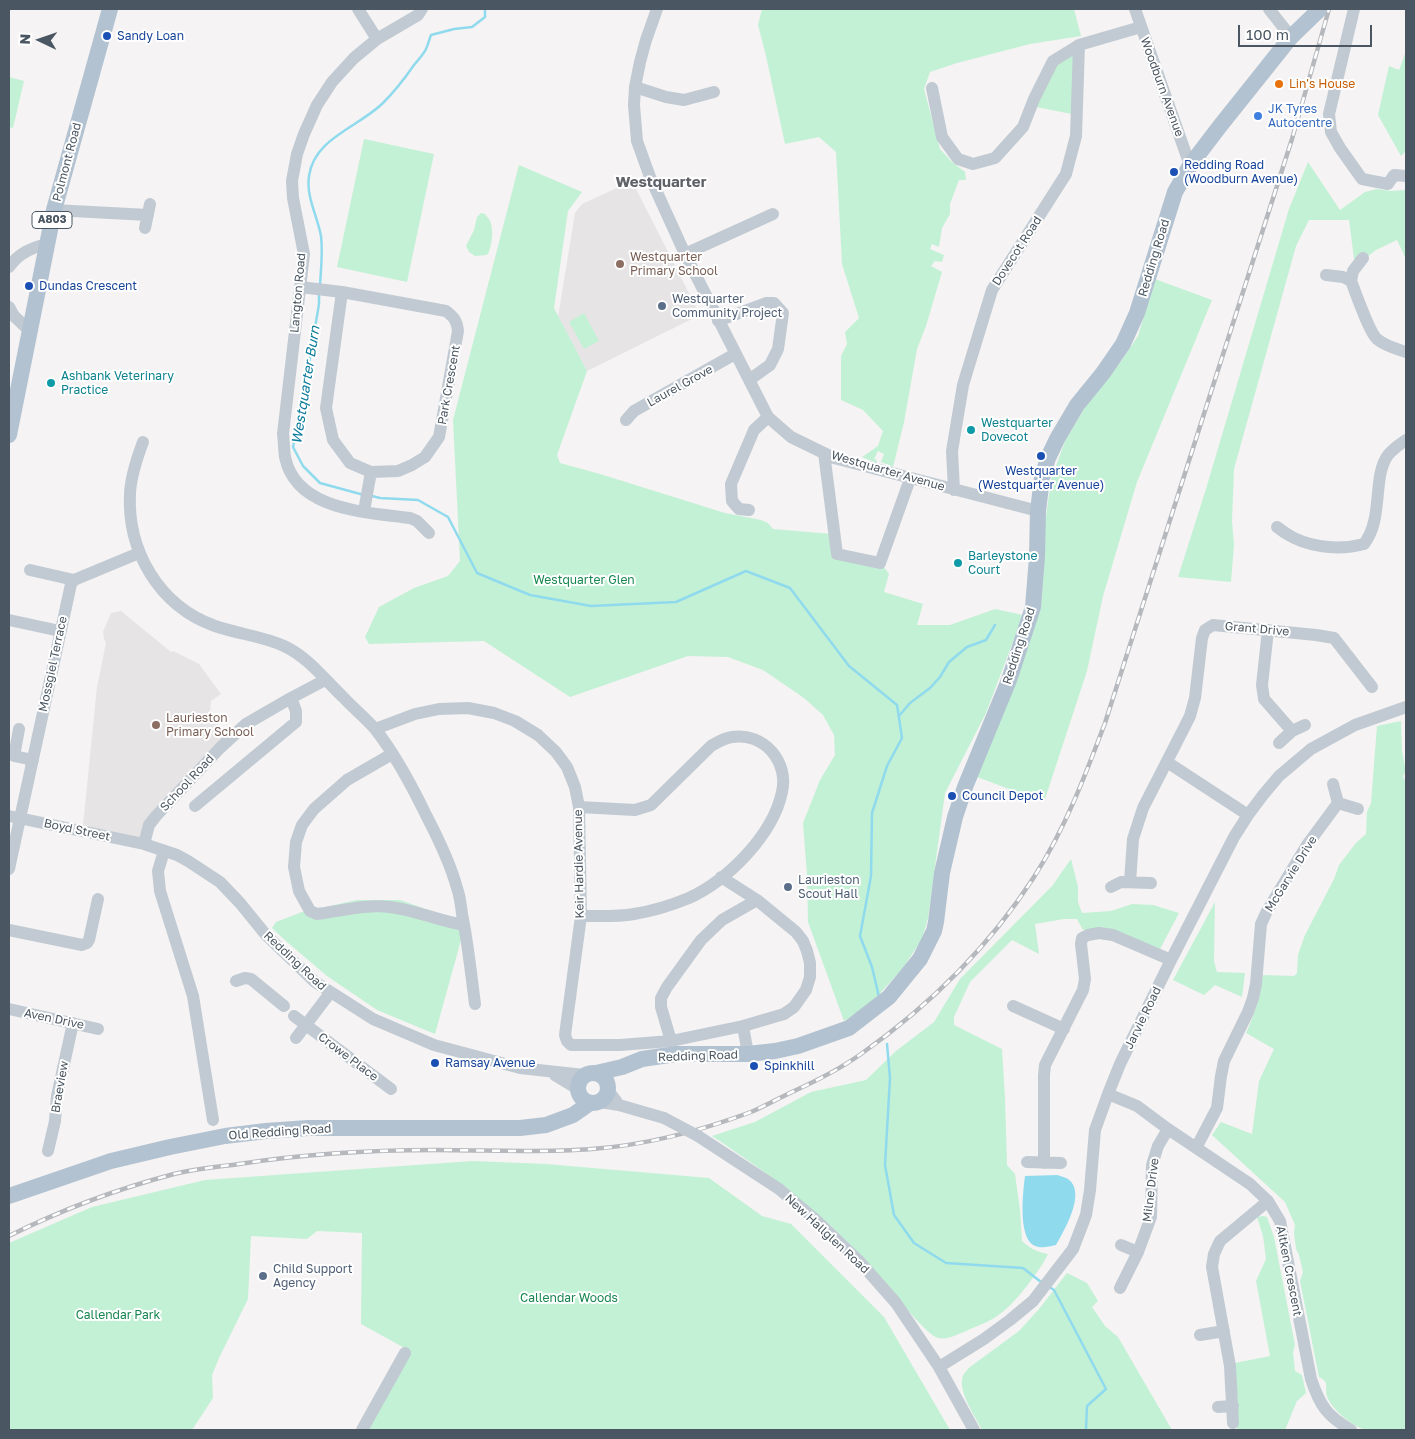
<!DOCTYPE html>
<style>
body{margin:0}
#map{position:relative;width:1415px;height:1439px;overflow:hidden;background:#f5f3f3;font-family:"Golos Text",sans-serif}
canvas{display:block}
.frame{position:absolute;inset:0;border:10px solid #4a5661;pointer-events:none}
.north{position:absolute;left:15px;top:15px;width:50px;height:50px;-webkit-text-stroke:4px #fff;paint-order:stroke;rotate:273deg;font-size:14px;font-weight:700;line-height:20px;text-align:center;color:#4a5661}
.north::after{content:'';display:block;margin:auto;width:18px;height:22px;background:#4a5661;clip-path:polygon(50% 0,100% 100%,50% 72%,0 100%)}
.scale{position:absolute;left:1238px;top:25px;width:134px;height:22px;box-sizing:border-box;border:2px solid #4a5661;border-top:0;padding-left:6px;font-size:15px;line-height:18px;white-space:nowrap;color:#4a5661;-webkit-text-stroke:4px #fff;paint-order:stroke}
</style>
<div id="map">
<canvas width="1415" height="1439"></canvas>
<div class="frame"></div>
<div class="north">N</div>
<div class="scale">100 m</div>
</div>
<script>
const ctx = document.querySelector('canvas').getContext('2d');
ctx.lineJoin = 'round';
function fill(path, color) { ctx.fillStyle = color; ctx.fill(path, 'evenodd'); }
function stroke(path, color, width, dash) { ctx.strokeStyle = color; ctx.lineWidth = width; ctx.lineCap = dash ? 'butt' : 'round'; ctx.setLineDash(dash || []); ctx.stroke(path); }
function drawText(font, color, halo, rows, align = 'center') {
  ctx.font = font + ' "Golos Text",sans-serif'; ctx.lineWidth = 4; ctx.setLineDash([]); ctx.textBaseline = 'middle'; ctx.strokeStyle = halo; ctx.fillStyle = color; for (const [text, x, y, turn = 0] of rows) {
    ctx.save(); ctx.translate(x, y); ctx.rotate((+turn || 0) * Math.PI / 180); ctx.textAlign = isNaN(turn) ? turn : align; if (halo) ctx.strokeText(text, 0, 0); ctx.fillText(text, 0, 0); ctx.restore();
  }
}
fill(new Path2D(`
 M632 181 700 315 587 371 558 317 575 213 582 204Z
 M121 611 171 652 173 651 199 664 221 694 211 701 210 711 228 741 167 804 144 844 83 825 97 687 106 643 104 639 103 632 111 613Z`), '#e6e4e5');
fill(new Path2D(`
 M762 9H1074L1081 36 1030 44 957 63 930 72 924 89 940 149 952 162 965 172 966 180H959L950 204V214L942 228 939 247 932 244 930 249 944 255 942 262 935 261 931 266 942 272 926 326 917 349 904 422 903 421 904 422 893 467 881 462 884 454 878 451 874 459 877 460 876 463 862 457 878 446 883 431 863 410 841 400V356L847 344 845 332 859 318 842 264 836 152 819 137 785 144 766 56 758 25Z
 M1079 45 1077 115 1031 106 1053 61Z
 M1406 51V152H1405L1401 156 1378 115 1389 66 1399 70Z
 M9 77 24 81 13 128 9 127Z
 M364 139 434 154 407 282 337 267Z
 M1308 162 1340 210 1365 192 1377 189 1391 191 1406 190V259L1397 240 1376 250 1355 266 1349 220H1309L1296 246 1234 469 1232 521 1234 545 1231 582 1178 577 1206 489 1289 209Z
 M519 165 582 192 568 211 554 308 587 371 557 455 560 463 600 474 725 513 761 520 768 523 773 529 832 534 835 556 883 566 889 574 884 592 923 604 917 625H950L995 609 1023 615 986 713 945 793 928 918 922 939 903 968 870 1004 844 1021 808 922 807 875 803 823 820 780 835 755 834 735 823 715 804 698 763 670 728 657 688 656 570 697 484 641 369 644 365 637 379 607 414 588 448 576 460 561 453 420Z
 M481 213 485 214C486 216 489 218 490 221 494 229 492 249 487 255L475 256 469 252 466 246 474 230 477 217Z
 M1155 279 1212 300 1137 482 1103 596 1087 671 1044 802 977 777 1035 623 1042 596 1045 524 1051 480 1065 441 1090 399 1122 360 1138 336Z
 M584 313 599 341 584 349 569 322Z
 M1401 721 1402 751 1406 771 1403 776 1406 784V1430C1395 1430 1379 1432 1367 1430 1354 1428 1331 1409 1327 1396 1324 1388 1331 1383 1319 1377L1300 1281 1303 1272 1299 1255 1296 1249 1294 1233 1295 1225 1285 1202 1212 1135 1221 1122 1252 1134 1259 1081 1274 1049 1246 1033C1255 1014 1259 996 1263 975L1294 976 1297 973 1298 955 1305 935 1334 879 1339 865 1356 843 1366 834 1367 812 1371 803 1377 726Z
 M1071 859 1078 887V902L1082 913 1111 911 1132 904 1153 905 1179 913 1159 951 1100 929 1083 930 1077 919H1064L1035 924 1039 954 1012 940 970 982 954 1017V1025L1002 1049 1005 1098 1007 1165 1015 1174 1020 1210 1022 1241C1031 1249 1037 1252 1048 1254 1041 1269 1015 1304 1001 1313 990 1322 976 1326 964 1332 955 1335 948 1340 938 1338 926 1335 884 1282 873 1269 827 1216 771 1175 712 1136L755 1122 811 1092 866 1080 896 1051 934 1022 960 979 1053 885 1057 879Z
 M357 900H400L449 917 463 933 435 1034 377 1010 327 976 287 942 272 928 276 922 302 912Z
 M1215 902 1214 961 1217 972 1245 973 1242 997 1215 985 1204 995 1173 980Z
 M472 1161 546 1164 709 1178 762 1216 791 1224 884 1317 950 1430H368L410 1351 361 1324 362 1233 317 1231 307 1239 251 1236 248 1299 219 1358 212 1375 213 1398 192 1430H9V1243L92 1207 205 1180Z
 M1263 1216 1267 1217 1274 1237 1295 1345 1293 1352 1295 1371 1302 1375 1306 1393 1297 1401 1285 1430H1237L1238 1406 1235 1363 1270 1356 1256 1281 1266 1259 1263 1236 1257 1217Z
 M1067 1273 1087 1283 1098 1301 1092 1307 1105 1326 1118 1337 1172 1430H982C976 1418 960 1394 962 1381 962 1375 966 1371 970 1367L1019 1331 1039 1309Z`), '#c3f1d5');
fill(new Path2D(`
 M1057 1175C1060 1176 1065 1177 1068 1179 1087 1192 1064 1231 1056 1245 1048 1247 1040 1249 1033 1245 1018 1235 1023 1191 1025 1176Z`), '#90daee');
stroke(new Path2D(`
 M320 285C321 269 323 252 321 236 317 215 306 197 309 176 314 138 359 127 383 103 394 92 405 78 414 65 418 60 423 55 426 49 428 45 429 40 431 35L454 29 472 27 485 17V9
 M319 293V304L303 399 293 447 303 466 320 483 364 495
 M372 496 380 498 418 500 448 517 477 573 530 595 591 606 676 602 746 571 790 588 849 666 897 705 902 738 887 766 872 813 871 876 860 936 872 967 879 997
 M899 716 910 703 930 688 940 677 949 662 967 647 986 640 995 625
 M887 1044 890 1078 885 1165 894 1215 914 1243 946 1263 1023 1268 1041 1282
 M1048 1286 1054 1290 1106 1389 1087 1406 1086 1430`), '#90daee', 2.5);
stroke(new Path2D(`
 M358 9 377 39
 M422 9 418 15 377 39 354 58 332 82 317 105 304 134 297 154 292 181 293 198 304 254 283 434C284 441 284 450 285 457 296 511 367 512 410 518L417 521 429 533
 M657 9 646 40 640 62 635 87 634 105 637 141 650 177 685 254 768 417 791 437 834 458 1038 511
 M1135 9 1187 157 1191 164
 M1269 9 1291 37
 M1354 9 1329 114 1331 132 1340 148 1362 179 1388 184 1394 175 1406 176
 M635 87 666 97 684 100 714 92
 M932 88 942 137 958 159 973 164 995 158 1023 127 1034 99 1053 61 1079 45 1141 27
 M54 210 148 215
 M145 228 150 204
 M685 254 773 214
 M9 267C19 253 31 248 47 244
 M1326 275 1343 277 1351 281 1353 271 1363 258
 M1351 281C1356 293 1369 332 1377 339 1385 346 1397 349 1406 352
 M300 287 342 292 446 311C454 317 457 321 458 331L439 437 425 457 412 465 398 471 371 472 350 463 333 440 326 408 342 292
 M9 307 14 316 30 331
 M718 321 766 303H774L783 313 778 349 770 365 749 380
 M626 420 634 411 735 354
 M143 442C137 458 131 475 130 493 127 551 159 606 215 626 238 634 262 636 284 646 308 657 325 680 344 698 354 709 367 719 376 730 396 756 412 786 426 815 438 838 450 862 457 888 460 896 461 905 462 914 468 943 471 974 475 1004
 M824 453 837 554 880 563 910 479
 M954 490 952 451 963 385 992 290 1066 174 1076 136 1079 45
 M749 510 739 509 732 501 731 484 754 430 768 417
 M364 511 371 472
 M1277 527C1282 531 1288 535 1294 538 1315 548 1342 550 1364 544 1384 518 1372 477 1388 455 1393 449 1400 444 1406 440
 M30 570 74 580
 M9 620 60 631
 M1268 630 1262 685 1264 699 1292 731
 M19 729 14 756 33 760
 M375 729 415 714 439 709 468 708 494 713 515 721 538 735 556 752 567 767 575 787 579 807 581 916 565 1035 567 1041 571 1045H620L671 1041 743 1026 784 1014 794 1007 806 990 810 977V963L807 951 803 941 796 932 757 900 721 877
 M1279 743 1292 731 1305 725
 M392 754 347 780 314 809 302 825 296 842 294 867 299 891 310 911 317 914C341 911 366 904 390 907 415 910 439 921 464 925
 M1167 762 1248 815
 M1333 784 1338 803 1358 809
 M195 806 296 722V711L291 698
 M579 807 635 810 651 805 711 746C718 742 724 738 732 737 764 732 789 762 782 792 773 835 728 880 689 898 672 905 653 911 634 914 617 917 598 916 581 916
 M9 816 144 844 177 855 188 861 220 882 240 903 266 935 315 982 373 1019 434 1045 520 1068 584 1075
 M144 844 149 825 156 816 220 748 246 724 291 698 325 680
 M164 851 158 871 160 891 193 996 213 1120
 M9 869 71 584 74 580 139 553
 M1130 882 1133 839 1143 808 1184 728 1190 716 1195 698 1202 638 1205 630 1213 625 1316 635 1334 638 1372 687
 M1111 887 1121 882 1151 883
 M9 930 82 945 87 943 89 940 98 899
 M236 981 245 978 251 979 284 1006
 M1013 1006 1064 1029
 M9 1009 98 1029
 M294 1016 391 1089
 M743 1026 748 1054
 M296 1038 330 993
 M671 1041 661 1007V998L667 987 701 940 722 920 757 900
 M555 1075 578 1089
 M608 1090 619 1105
 M1108 1094 1137 1106 1168 1129 1250 1184 1268 1201 1280 1221 1311 1379C1320 1406 1327 1416 1351 1430
 M600 1102 619 1105 664 1118
 M698 1136 779 1189 816 1220 859 1261 896 1303 939 1367 974 1430
 M1196 1148 1217 1108 1221 1076 1224 1061 1248 1012 1253 998 1256 984 1261 924 1267 911 1307 845 1338 803
 M48 1151 55 1121 57 1096 73 1023
 M1027 1162 1061 1163
 M1044 1163V1075L1045 1065 1083 990 1085 979 1081 944 1082 938 1088 935 1099 933 1113 935 1171 960
 M1121 1245 1138 1252
 M1120 1288 1138 1252 1151 1217 1152 1165 1158 1146 1168 1129
 M1200 1335 1224 1331
 M939 1367 984 1339 1010 1320 1033 1301 1073 1249 1086 1215 1090 1190 1095 1130 1108 1094 1120 1064 1171 960 1234 837 1248 815 1263 795 1279 776 1311 749 1355 725 1406 707
 M1218 1407 1233 1406
 M1233 1423 1230 1366 1212 1267 1214 1254 1220 1241 1268 1201
 M362 1430 405 1353`), '#c1cad2', 12);
stroke(new Path2D(`
 M9 435 54 210 110 9
 M578 1088a15 15 0 1 1 30 0a15 15 0 1 1-30 0Z
 M596 1073 622 1067 642 1059 676 1054H748L775 1051 798 1046 849 1028 889 997 920 959 934 931 936 922 942 873 955 817 965 787 1009 680 1033 607 1037 557 1038 511 1042 478 1048 458 1057 439 1077 405 1103 373 1123 344 1137 313 1175 192 1191 164 1220 126 1291 37 1320 9
 M9 1196 111 1161 170 1147 225 1136 266 1131 308 1128H520L546 1125 573 1115 590 1103`), '#b3c2d1', 16);
const rail = new Path2D(`
 M9 1236C61 1210 117 1189 174 1174 195 1169 217 1167 239 1164 304 1154 369 1150 435 1150 488 1150 539 1153 592 1149 647 1145 700 1131 751 1112 765 1106 779 1098 792 1092 816 1081 840 1069 861 1054 929 1006 989 947 1034 877 1065 829 1085 776 1105 723L1292 139 1329 9`);
stroke(rail, '#b5b8bd', 4.5);
stroke(rail, '#fff', 2.5, [8]);
stroke(new Path2D(`
 M664 1118 698 1136`), '#c1cad2', 12);
for (const [x, y, r, color] of [
 [107,36,5,"#1a4fb4"],
 [1279,84,5,"#e8710a"],
 [1258,116,5,"#3f7fe0"],
 [1174,172,5,"#1a4fb4"],
 [620,264,5,"#8d6e63"],
 [29,286,5,"#1a4fb4"],
 [662,306,5,"#5c6f8a"],
 [51,383,5,"#0f9aa8"],
 [971,430,5,"#0f9aa8"],
 [1041,456,5,"#1a4fb4"],
 [958,563,5,"#0f9aa8"],
 [156,725,5,"#8d6e63"],
 [952,796,5,"#1a4fb4"],
 [788,887,5,"#5c6f8a"],
 [435,1063,5,"#1a4fb4"],
 [754,1066,5,"#1a4fb4"],
 [263,1276,5,"#5c6f8a"]
]) { const dot = new Path2D(); dot.arc(x, y, r, 0, 2 * Math.PI); ctx.fillStyle = color; ctx.fill(dot); stroke(dot, '#fff', 2); }
for (const [x, y, w] of [
 [52,220,40]
]) { const box = new Path2D(); box.roundRect(x - w / 2, y - 8.5, w, 17, 4); ctx.fillStyle = '#fff'; ctx.fill(box); stroke(box, '#4a5661', 1); }
drawText('bold 11px', '#4a5661', null, [
 ["A803",52,220]
]);
drawText('12px', '#164399', '#fff', [
 ["Sandy Loan",117,36],
 ["Redding Road",1184,165],
 ["(Woodburn Avenue)",1184,179],
 ["Dundas Crescent",39,286],
 ["Westquarter",1041,471,"center"],
 ["(Westquarter Avenue)",1041,485,"center"],
 ["Council Depot",962,796],
 ["Ramsay Avenue",445,1063],
 ["Spinkhill",764,1066]
], 'left');
drawText('12px', '#c56008', '#fff', [
 ["Lin's House",1289,84]
], 'left');
drawText('12px', '#4a5661', '#fff', [
 ["Woodburn Avenue",1162,87,70],
 ["Polmont Road",67,162,-75],
 ["Dovecot Road",1017,251,-57],
 ["Redding Road",1154,258,-73],
 ["Langton Road",298,293,-85],
 ["Park Crescent",449,385,-80],
 ["Laurel Grove",680,386,-29],
 ["Westquarter Avenue",888,471,16],
 ["Grant Drive",1257,629,5],
 ["Redding Road",1019,646,-72],
 ["Mossgiel Terrace",53,664,-78],
 ["School Road",187,783,-47],
 ["Boyd Street",77,830,12],
 ["Keir Hardie Avenue",579,864,-91],
 ["McGarvie Drive",1291,874,-58],
 ["Redding Road",295,961,43],
 ["Jarvie Road",1143,1018,-64],
 ["Aven Drive",54,1019,12],
 ["Redding Road",698,1056,-2],
 ["Crowe Place",348,1057,37],
 ["Braeview",60,1087,-80],
 ["Old Redding Road",280,1132,-4],
 ["Milne Drive",1151,1190,-83],
 ["New Hallglen Road",827,1234,43],
 ["Aitken Crescent",1289,1271,79]
]);
drawText('12px', '#366cbe', '#fff', [
 ["JK Tyres",1268,109],
 ["Autocentre",1268,123]
], 'left');
drawText('12px', '#785e54', '#fff', [
 ["Westquarter",630,257],
 ["Primary School",630,271],
 ["Laurieston",166,718],
 ["Primary School",166,732]
], 'left');
drawText('12px', '#4e5e75', '#fff', [
 ["Westquarter",672,299],
 ["Community Project",672,313],
 ["Laurieston",798,880],
 ["Scout Hall",798,894],
 ["Child Support",273,1269],
 ["Agency",273,1283]
], 'left');
drawText('12px', '#0d838f', '#fff', [
 ["Ashbank Veterinary",61,376],
 ["Practice",61,390],
 ["Westquarter",981,423],
 ["Dovecot",981,437],
 ["Barleystone",968,556],
 ["Court",968,570]
], 'left');
drawText('12px', '#17864f', '#fff', [
 ["Westquarter Glen",584,580],
 ["Callendar Woods",569,1298],
 ["Callendar Park",118,1315]
]);
drawText('italic 14px', '#0c7c9b', '#fff', [
 ["Westquarter Burn",306,385,-81]
]);
drawText('bold 15px', '#5f6368', '#fff', [
 ["Westquarter",661,182]
]);
</script>
